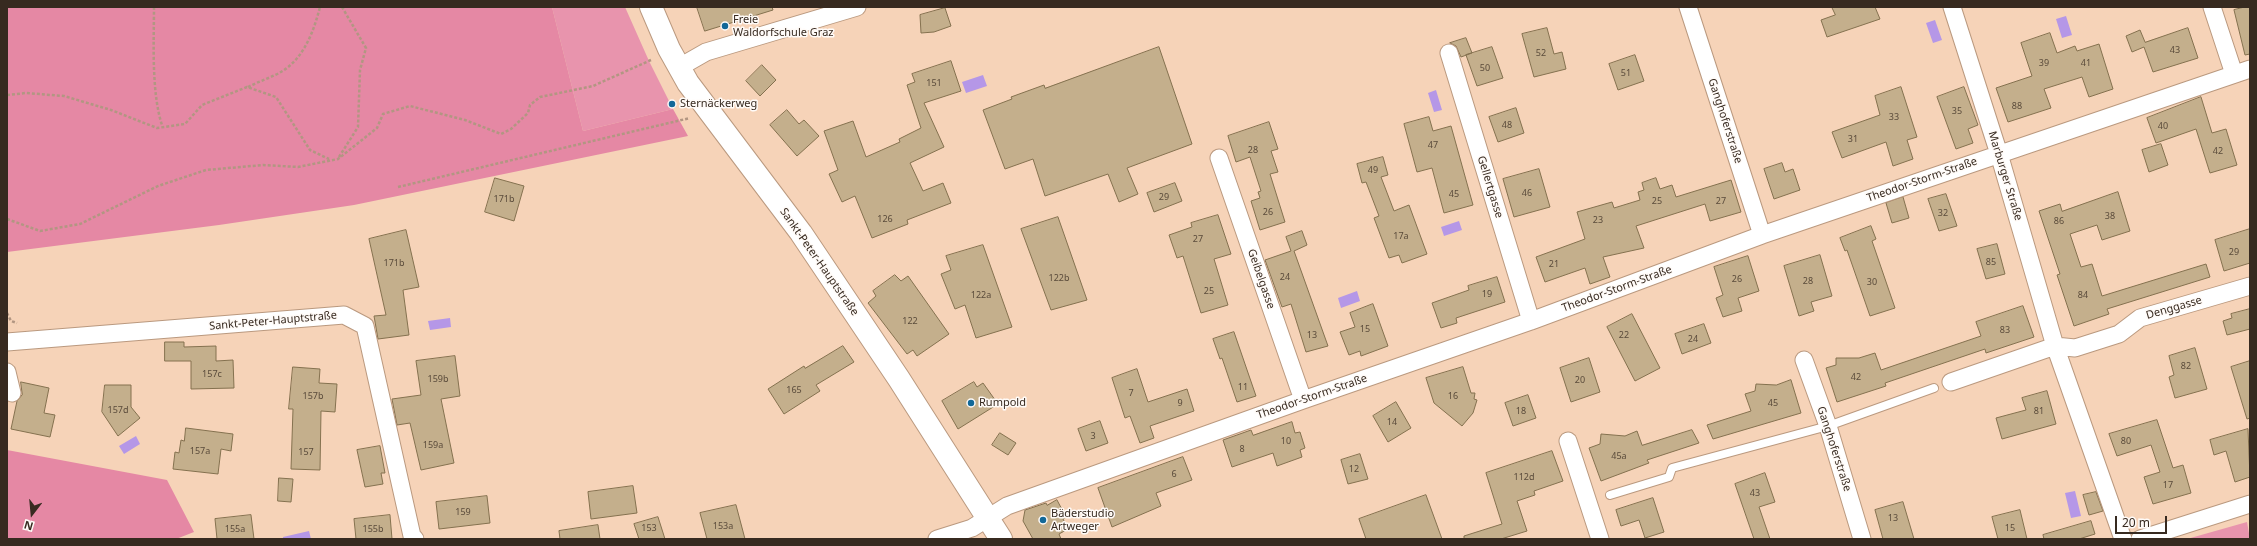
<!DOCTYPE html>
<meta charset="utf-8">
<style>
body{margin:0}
#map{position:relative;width:2257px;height:546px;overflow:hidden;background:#f6d3b8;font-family:"Noto Sans",sans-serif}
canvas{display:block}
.frame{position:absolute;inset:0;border:8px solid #372a20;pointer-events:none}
.north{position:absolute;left:12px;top:494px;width:40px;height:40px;-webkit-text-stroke:3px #fffbf8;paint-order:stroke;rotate:196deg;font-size:11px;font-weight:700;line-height:16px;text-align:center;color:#372a20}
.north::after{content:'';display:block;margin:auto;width:14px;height:18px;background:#372a20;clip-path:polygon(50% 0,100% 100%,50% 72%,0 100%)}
.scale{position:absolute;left:2115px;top:516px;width:52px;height:18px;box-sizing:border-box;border:2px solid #372a20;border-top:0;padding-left:5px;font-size:12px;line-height:14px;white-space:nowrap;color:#372a20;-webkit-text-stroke:3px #fffbf8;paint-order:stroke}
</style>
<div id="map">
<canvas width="2257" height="546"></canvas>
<div class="frame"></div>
<div class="north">N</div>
<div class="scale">20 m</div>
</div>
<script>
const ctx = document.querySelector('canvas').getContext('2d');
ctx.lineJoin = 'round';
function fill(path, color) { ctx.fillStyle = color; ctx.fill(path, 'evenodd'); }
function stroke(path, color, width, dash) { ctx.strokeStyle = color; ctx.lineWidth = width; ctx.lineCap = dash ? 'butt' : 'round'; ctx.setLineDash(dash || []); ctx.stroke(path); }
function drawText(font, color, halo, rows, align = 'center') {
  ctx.font = font + ' "Noto Sans",sans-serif'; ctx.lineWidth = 3; ctx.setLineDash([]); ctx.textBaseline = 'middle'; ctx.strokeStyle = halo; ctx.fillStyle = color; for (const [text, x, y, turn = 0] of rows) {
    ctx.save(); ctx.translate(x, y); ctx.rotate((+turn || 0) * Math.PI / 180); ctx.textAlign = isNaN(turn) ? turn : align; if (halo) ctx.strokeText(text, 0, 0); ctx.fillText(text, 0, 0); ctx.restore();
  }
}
fill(new Path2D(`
 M552 7H625L649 61 673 109 583 131Z
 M2247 522 2250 539H2187Z`), '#e894ad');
fill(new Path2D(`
 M7 7H552L583 131 673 109 688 136 354 205 219 225 7 252Z
 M7 450 167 480 194 532 176 539H7Z`), '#e588a4');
fill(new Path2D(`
 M2066 16 2072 35 2062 38 2056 19Z
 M1935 20 1942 40 1933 43 1926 23Z
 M983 75 987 86 966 93 962 82Z
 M1436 90 1442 110 1434 112 1428 93Z
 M1459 221 1462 230 1444 236 1441 227Z
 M1357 291 1360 301 1341 308 1338 298Z
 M450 318 451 327 430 330 428 321Z
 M136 436 140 444 124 454 119 446Z
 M2075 491 2081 516 2071 518 2065 493Z
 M309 531 311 539H283V537Z`), '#b597e7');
const building = new Path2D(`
 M697 7H772L773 10 705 31Z
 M1832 7H1875L1880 19 1827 37 1821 20 1835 15Z
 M2245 7H2250V54L2245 55 2234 10Z
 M945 8 951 26 934 32 921 33 920 15Z
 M1547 28 1554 54 1562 52 1566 69 1534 77 1522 34Z
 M2188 28 2198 58 2153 72 2144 47 2132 52 2126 36 2140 30 2145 42Z
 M2050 33 2057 53 2075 46 2077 51 2099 44 2113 89 2089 97 2082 77 2044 89 2051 108 2008 122 1996 88 2032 76 2021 43Z
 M1466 38 1472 53 1461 57 1456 46 1450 43Z
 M1159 47 1192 144 1127 168 1138 194 1119 202 1108 174 1045 196 1033 159 1005 169 983 110 1012 99 1011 97 1044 85 1045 88Z
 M1492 47 1503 78 1477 86 1466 55Z
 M1635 55 1644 81 1618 90 1609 64Z
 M951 61 961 91 924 103 944 147 910 163 923 191 943 183 951 203 907 220 908 224 872 238 855 196 842 202 829 174 838 170 824 131 853 121 866 157 900 142 899 139 921 128 907 85 915 82 912 74Z
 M762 65 776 80 760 96 746 81Z
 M1901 87 1917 137 1907 140 1913 159 1893 166 1886 142 1842 158 1832 132 1880 115 1875 96Z
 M1964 87 1978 125 1968 129 1973 143 1956 149 1937 97Z
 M2201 97 2212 133 2226 129 2237 165 2210 173 2196 129 2156 143 2147 118Z
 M1516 108 1524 133 1498 142 1489 117Z
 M787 110 799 124 804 120 819 136 797 156 770 125Z
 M1429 117 1433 131 1451 126 1473 205 1444 213 1432 168 1417 172 1404 124Z
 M1269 122 1278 149 1271 151 1278 172 1270 174 1285 222 1260 230 1251 201 1260 198 1258 192 1261 191 1250 157 1236 162 1228 136Z
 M2161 144 2168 165 2149 172 2142 150Z
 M1383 157 1388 175 1381 177 1394 211 1409 205 1427 254 1402 263 1399 255 1389 258 1374 218 1379 216 1366 182 1362 183 1357 164Z
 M1782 163 1785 172 1793 169 1800 190 1774 199 1764 169Z
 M1539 169 1550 207 1514 217 1503 179Z
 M495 178 524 186 514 221 485 212Z
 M1656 178 1660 189 1672 185 1676 197 1731 180 1741 212 1710 221 1705 204 1636 226 1644 248 1603 257 1610 277 1590 284 1585 268 1545 282 1536 257 1585 239 1577 212 1612 202 1614 208 1640 200 1638 192 1644 190 1642 183Z
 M1175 183 1182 201 1154 212 1147 193Z
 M2118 192 2130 231 2102 240 2097 225 2070 234 2081 267 2092 264 2102 296 2206 264 2210 277 2107 309 2109 314 2074 326 2057 275 2060 274 2039 211 2060 204 2062 211Z
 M1946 194 1957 226 1939 231 1928 199Z
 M1903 197 1909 218 1892 223 1886 203Z
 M1218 215 1231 254 1214 259 1228 305 1201 313 1183 256 1177 258 1169 235 1192 227 1191 223Z
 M1058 217 1087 300 1051 310 1021 229Z
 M1871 226 1876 239 1872 241 1895 308 1870 316 1847 250 1845 251 1840 238Z
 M2250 229V263L2224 271 2215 240Z
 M406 230 419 287 403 290 409 335 378 339 374 316 386 315 369 239Z
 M1302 231 1307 245 1294 251 1328 346 1306 352 1291 304 1282 307 1265 260 1291 251 1286 237Z
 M1997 244 2005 274 1986 279 1977 249Z
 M983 245 1012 327 976 338 965 305 955 309 941 274 951 270 946 256Z
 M1820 255 1832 296 1811 302 1814 311 1799 316 1784 266Z
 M1748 256 1759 291 1738 298 1742 311 1723 317 1716 298 1723 295 1714 267Z
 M895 275 901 281 908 276 949 334 917 356 913 350 907 354 868 303 876 296 873 291Z
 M1497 277 1505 302 1456 318 1457 323 1441 328 1432 303 1469 290 1468 286Z
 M1373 304 1388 346 1361 356 1360 351 1349 355 1340 332 1355 327 1350 313Z
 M2023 306 2034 337 1986 353 1985 349 1885 383 1886 386 1837 402 1826 368 1836 365V358H1859L1875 353 1881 370 1981 336 1976 322Z
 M2250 309V329L2227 335 2223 321 2232 318 2231 314Z
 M1632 314 1660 368 1635 381 1607 327Z
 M1704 324 1711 343 1682 354 1675 334Z
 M1234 332 1256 396 1237 402 1222 358 1220 359 1213 339Z
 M165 342H184V347L216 346V361L233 360 234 388 191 389V361H165Z
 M843 346 854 362 816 385 820 391 784 414 768 389 804 366 805 368Z
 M2195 348 2207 389 2175 398 2169 377 2174 375 2169 356Z
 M455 356 460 396 441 399 454 463 421 470 410 423 397 425 392 399 421 395 416 361Z
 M1589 358 1600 392 1571 402 1560 368Z
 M2250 361V418L2247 419 2231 367Z
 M293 367 320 369 319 383 337 384 335 412 321 411 320 470 291 469 293 409H289Z
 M1463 367 1471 393H1475L1474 399 1477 400 1473 413 1462 426 1434 403 1426 378Z
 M1137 369 1148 402 1187 389 1194 411 1150 426 1154 438 1140 443 1130 416 1125 418 1112 378Z
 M1791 380 1801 413 1713 439 1707 425 1751 411 1745 394 1755 391 1756 384 1776 385Z
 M21 382 49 388 44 413 55 415 50 437 11 429 17 401 22 395Z
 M974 382 977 387 983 383 998 404 958 429 942 401Z
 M105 385H131V407L140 418 118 436 102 412Z
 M2047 391 2056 424 2002 439 1996 418 2026 410 2022 398Z
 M1528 395 1536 418 1513 426 1505 403Z
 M1396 402 1411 428 1388 442 1373 416Z
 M2157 420 2173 468 2183 465 2191 493 2153 504 2144 477 2160 472 2151 445 2117 456 2109 434Z
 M1100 421 1108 443 1086 451 1078 429Z
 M1292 422 1295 433 1300 432 1305 448 1300 450 1302 457 1277 466 1273 453 1232 467 1223 440 1251 430 1253 435Z
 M186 428 233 434 231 451 221 449 218 474 173 469 175 452 179 453 181 440 184 441Z
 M2248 429 2250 477 2235 482 2226 451 2214 455 2210 440Z
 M1692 430 1699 443 1647 460 1649 463 1601 481 1589 448 1600 444 1601 434 1625 436 1637 431 1642 445Z
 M1000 433 1016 443 1008 455 992 445Z
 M380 446 385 473H381L383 484 365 487 357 450Z
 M1552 451 1563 481 1534 491 1535 495 1517 501 1527 531 1501 539H1464V536L1502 524 1486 473Z
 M1360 454 1368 479 1348 484 1341 460Z
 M1183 457 1192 480 1156 493 1161 506 1112 527 1098 488Z
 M1765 473 1775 502 1759 507 1770 539H1754L1735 484Z
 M279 478 293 479 291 502 278 501Z
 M633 486 637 513 591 519 588 492Z
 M2096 492 2103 511 2089 515 2083 495Z
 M1426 495 1442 539H1366L1359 519Z
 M487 496 490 523 439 529 436 502Z
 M1653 498 1664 532 1645 538 1639 520 1621 526 1616 510Z
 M1057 500 1066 517 1063 519 1068 529 1059 534 1061 539H1033L1023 521 1025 510 1046 503 1047 505Z
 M1903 502 1914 539H1883L1875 510Z
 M736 505 745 539H707L700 513Z
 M2020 510 2027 539H1998L1992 517Z
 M251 515 254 539H217L215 519Z
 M390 515 392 539H356L354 519Z
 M658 517 665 539H639L634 524Z
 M2091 521 2095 534 2079 539H2044L2043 535Z
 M598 525 600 539H560L559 531Z`);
fill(building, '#c4af8c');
stroke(building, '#84714f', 1);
const service = new Path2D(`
 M1610 495 1669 477 1672 468 1828 426 1934 388`);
const minor = new Path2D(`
 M1688 7 1762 235
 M1952 7 1999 154 2055 346 2123 539
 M2212 7 2234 74
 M1449 53 1531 321
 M678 68 706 52 857 7
 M1219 158 1303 400
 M7 342 344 315 365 326 412 536 415 539
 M1804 360 1828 426 1862 539
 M7 372 12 393
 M1951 382 2055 346 2075 348 2119 334 2140 318 2250 286
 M1568 441 1600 539
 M937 539 972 528 1007 506 1303 400 1531 321 1762 235 2250 69
 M2140 539 2250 504`);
const primary = new Path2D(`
 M651 7 669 49 688 83 801 233 899 379 1001 539`);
stroke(service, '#ba997f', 10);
stroke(minor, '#ba997f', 19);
stroke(primary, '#ba997f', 24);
stroke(new Path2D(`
 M154 7C154 42 151 95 163 128
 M248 87C259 81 274 77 284 70 305 56 314 30 320 7
 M7 95 26 93 64 96 111 110 157 128 185 124 202 105 247 87 276 97 310 150 329 159
 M339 157 358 127 360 70 366 48 342 7
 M398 187 690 118
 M7 219 40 231 80 224 158 186 206 170 263 165 298 167 338 159 377 128 383 114 410 106 465 120 501 134 511 129 528 113 530 105 540 97 593 86 651 60
 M7 313 11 321 17 323`), '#b29682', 2.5, [3, 2]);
stroke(service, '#fff', 8);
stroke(minor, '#fff', 17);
stroke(primary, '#fff', 22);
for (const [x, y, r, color] of [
 [725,26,4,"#126898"],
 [672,104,4,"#126898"],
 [971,403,4,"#126898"],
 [1043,520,4,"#126898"]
]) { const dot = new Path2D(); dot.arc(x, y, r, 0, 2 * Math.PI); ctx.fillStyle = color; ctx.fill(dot); stroke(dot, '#fffbf8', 1.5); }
drawText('9px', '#5a4b3b', null, [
 ["43",2175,50],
 ["52",1541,53],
 ["39",2044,63],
 ["41",2086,63],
 ["50",1485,68],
 ["51",1626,73],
 ["151",934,83],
 ["88",2017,106],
 ["35",1957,111],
 ["33",1894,117],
 ["48",1507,125],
 ["40",2163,126],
 ["31",1853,139],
 ["47",1433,145],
 ["28",1253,150],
 ["42",2218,151],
 ["49",1373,170],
 ["46",1527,193],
 ["45",1454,194],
 ["29",1164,197],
 ["171b",504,199],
 ["25",1657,201],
 ["27",1721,201],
 ["26",1268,212],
 ["32",1943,213],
 ["38",2110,216],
 ["126",885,219],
 ["23",1598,220],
 ["86",2059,221],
 ["17a",1401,236],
 ["27",1198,239],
 ["29",2234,252],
 ["85",1991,262],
 ["171b",394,263],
 ["21",1554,264],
 ["24",1285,277],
 ["122b",1059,278],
 ["26",1737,279],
 ["28",1808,281],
 ["30",1872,282],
 ["25",1209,291],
 ["19",1487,294],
 ["122a",981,295],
 ["84",2083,295],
 ["122",910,321],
 ["15",1365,329],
 ["83",2005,330],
 ["13",1312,335],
 ["22",1624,335],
 ["24",1693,339],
 ["82",2186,366],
 ["157c",212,374],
 ["42",1856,377],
 ["159b",438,379],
 ["20",1580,380],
 ["11",1243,387],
 ["165",794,390],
 ["7",1131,393],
 ["157b",313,396],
 ["16",1453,396],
 ["9",1180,403],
 ["45",1773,403],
 ["157d",118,410],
 ["18",1521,411],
 ["81",2039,411],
 ["14",1392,422],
 ["3",1093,436],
 ["10",1286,441],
 ["80",2126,441],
 ["159a",433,445],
 ["8",1242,449],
 ["157a",200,451],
 ["157",306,452],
 ["45a",1619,456],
 ["12",1354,469],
 ["6",1174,474],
 ["112d",1524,477],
 ["17",2168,485],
 ["43",1755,493],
 ["159",463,512],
 ["13",1893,518],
 ["153a",723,526],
 ["153",649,528],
 ["15",2010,528],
 ["155a",235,529],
 ["155b",373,529]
]);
drawText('11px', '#372a20', '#fffbf8', [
 ["Freie",733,20],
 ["Waldorfschule Graz",733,33],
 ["Sternäckerweg",680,104],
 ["Rumpold",979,403],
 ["Bäderstudio",1051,514],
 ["Artweger",1051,527]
], 'left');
drawText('11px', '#372a20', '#fffbf8', [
 ["Ganghoferstraße",1725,121,72],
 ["Marburger Straße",2005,176,73],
 ["Theodor-Storm-Straße",1922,180,-19],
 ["Gellertgasse",1490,187,73],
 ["Sankt-Peter-Hauptstraße",819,262,55],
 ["Geibelgasse",1261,279,71],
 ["Theodor-Storm-Straße",1617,289,-20],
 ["Denggasse",2174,308,-16],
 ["Sankt-Peter-Hauptstraße",273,321,-5],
 ["Theodor-Storm-Straße",1312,397,-19],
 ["Ganghoferstraße",1834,449,72]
]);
</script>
